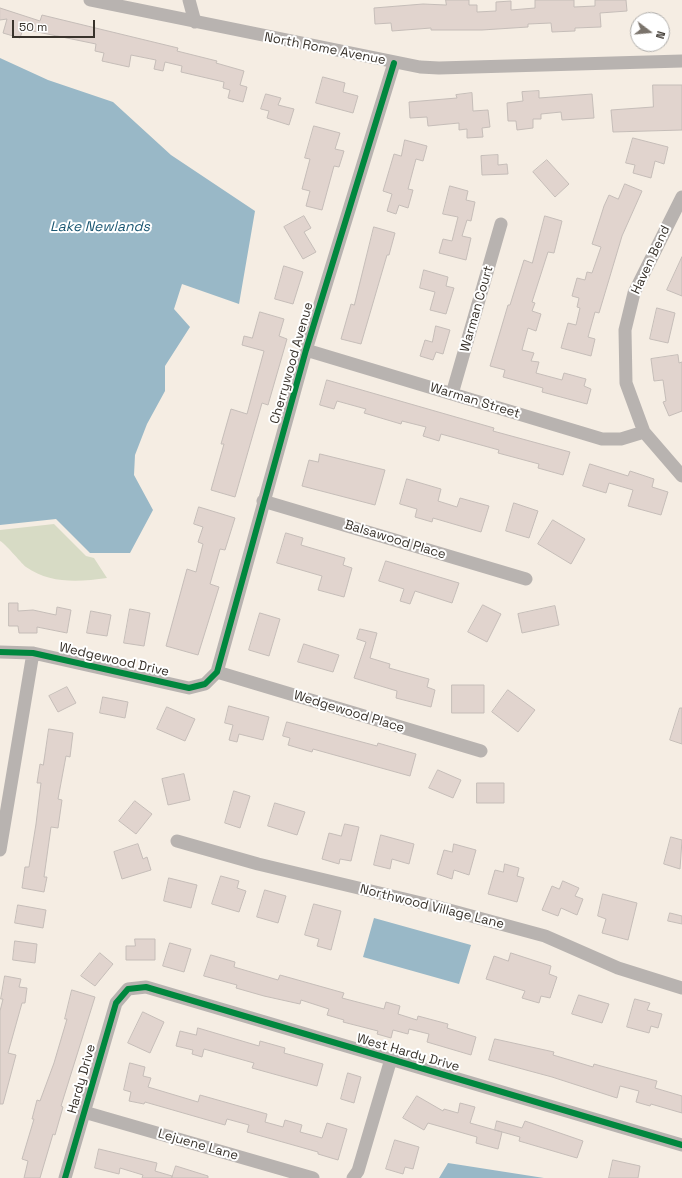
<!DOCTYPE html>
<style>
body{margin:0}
#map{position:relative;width:682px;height:1178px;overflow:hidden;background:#f5ede3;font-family:"Space Grotesk",sans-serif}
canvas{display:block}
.north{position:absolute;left:630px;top:12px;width:40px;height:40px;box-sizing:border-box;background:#fff;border:1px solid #afadaa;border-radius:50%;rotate:106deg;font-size:11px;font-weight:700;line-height:16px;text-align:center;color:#38322b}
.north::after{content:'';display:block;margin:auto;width:14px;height:18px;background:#7a736b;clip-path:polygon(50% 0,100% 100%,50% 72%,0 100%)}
.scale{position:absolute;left:12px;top:20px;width:83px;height:18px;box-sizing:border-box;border:2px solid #38322b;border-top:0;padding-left:5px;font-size:12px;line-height:14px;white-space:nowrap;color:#38322b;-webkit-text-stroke:3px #fff;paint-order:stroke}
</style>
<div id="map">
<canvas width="682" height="1178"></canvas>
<div class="north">N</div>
<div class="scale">50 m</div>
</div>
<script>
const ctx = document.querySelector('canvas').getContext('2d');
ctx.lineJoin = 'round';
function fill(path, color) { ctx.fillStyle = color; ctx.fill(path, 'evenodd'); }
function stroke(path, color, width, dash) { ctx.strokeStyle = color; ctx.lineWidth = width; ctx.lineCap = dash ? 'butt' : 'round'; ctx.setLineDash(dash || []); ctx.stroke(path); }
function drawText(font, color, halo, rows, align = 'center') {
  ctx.font = font + ' "Space Grotesk",sans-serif'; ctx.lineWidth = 4; ctx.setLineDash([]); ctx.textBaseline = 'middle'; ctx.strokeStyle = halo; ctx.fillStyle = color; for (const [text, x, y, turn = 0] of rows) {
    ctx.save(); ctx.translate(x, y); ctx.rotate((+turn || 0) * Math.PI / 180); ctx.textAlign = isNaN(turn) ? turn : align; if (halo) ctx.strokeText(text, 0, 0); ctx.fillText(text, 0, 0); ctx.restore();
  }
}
fill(new Path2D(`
 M54 524 86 556 94 558 107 578C79 582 50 584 26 567 20 562 5 543 0 541V530Z`), '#d7dbc5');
fill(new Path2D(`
 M0 58 48 80 113 102 171 155 255 211 239 304 182 284 174 309 190 327 165 366V391L147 424 135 455 134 475 153 510 130 553H90L56 519 0 525Z
 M374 918 471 945 459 984 363 957Z
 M448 1163 544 1178H439Z`), '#99b8c7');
const building = new Path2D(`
 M446 0H469V5H477V12L496 11V2L511 1V10L535 8V0H574V7L595 6V0H626L627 11 600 13 601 27 575 28V31L552 32 551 23 528 24V27L482 30H431V28L392 31 391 23 375 24 374 8 423 4 446 5Z
 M0 8 40 21 42 15 178 48 177 51 217 61 216 63 244 71 240 85 247 87 243 102 228 98 230 90 223 88 224 82 181 72 182 66 165 62 163 71 154 69 156 60 131 55 129 67 102 61 104 53 95 51 96 44 23 29 20 38 3 33 7 19 0 20Z
 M323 77 345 83 343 92 358 96 353 113 316 103Z
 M653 85H682V130L613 132 611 110 653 107Z
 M539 91V98L592 94 594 118 562 120 561 112 541 114V119H533V128L517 130 516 121H508L507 103 523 101 522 92Z
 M472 93 473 111 488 110 490 127 482 128 483 137 467 138V129L459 130V123L428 126 427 117 410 118 409 102 457 98 456 95Z
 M266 94 281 98 278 105 294 109 289 125 267 118 269 111 261 109Z
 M314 126 340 133 335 149 344 151 339 167 334 166 322 210 306 206 310 191 302 189 310 159 305 158Z
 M633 138 668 147 664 164 655 161 651 178 633 173 635 165 626 163Z
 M405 140 427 146 423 161 416 159 408 189 413 190 408 208 399 205 396 214 387 211 392 194 383 191 394 154 401 156Z
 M498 155V165L507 164 508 174 482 175 481 156Z
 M547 160 569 184 555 197 533 172Z
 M625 184 642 191 622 236 599 313 595 312 588 337 595 339 591 356 561 348 568 323 576 325 580 308 577 307 579 298 572 296 577 278 585 280 587 272 592 273 601 247 592 244 604 206 609 195 618 199Z
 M450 186 468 191 466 200 475 202 471 221 467 220 462 236 471 238 466 260 439 253 443 239 452 241 458 217 443 214Z
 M304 216 311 228 304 232 316 252 303 259 284 227Z
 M545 216 562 221 554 253 548 252 532 302 535 303 532 311 541 314 536 331 528 328 522 350 534 353 531 361 539 362 536 373 562 380 564 373 586 379 584 386 591 389 587 404 542 392 543 388 503 377 505 370 490 366 508 305H510L524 260 532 263Z
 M374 227 395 233 389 255H387L361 344 341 339 351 304 354 305Z
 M682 257V296L667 290Z
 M284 266 303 272 293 304 275 299Z
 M424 270 448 277 446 286 454 288 446 314 430 310 435 292 420 288Z
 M657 308 675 313 668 343 650 339Z
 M260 312 284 319 279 336 287 339 268 405 262 403 235 497 211 490 224 444H221L231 409 247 414 264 351 242 345 244 336 252 338Z
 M436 326 450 330 443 354 436 352 433 360 420 356 425 340 432 342Z
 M678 355 679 363 682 362V411L669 416 663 402 666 401 663 380 654 381 651 359Z
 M327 380 494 428 493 431 570 452 563 475 538 468 539 464 498 453 499 450 441 434 439 441 423 436 426 427 402 421 401 424 364 413 366 409 337 401 334 409 320 405Z
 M320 454 385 470 375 505 302 486 309 460 318 462Z
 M590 464 628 476 630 471 654 479 652 487 668 492 661 515 628 506 633 490 609 483 606 493 583 486Z
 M407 479 441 489 438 501 457 507 460 498 489 506 481 532 433 518 432 522 415 517 417 509 400 504Z
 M514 503 538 511 529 538 506 531Z
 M199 507 235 518 225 550 220 549 210 584 219 587 198 655 166 646 187 569 196 572 203 544 198 542 203 527 194 524Z
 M553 520 585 539 571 564 538 544Z
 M286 533 303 538 301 545 345 558 343 565 352 568 344 597 318 590 322 576 277 563Z
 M386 561 459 583 452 603 415 591 410 604 400 601 404 589 379 581Z
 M9 603H18V611L33 610 56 615 57 607 71 610 67 633 37 627V633H19L18 626H9Z
 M483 605 501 614 487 642 468 632Z
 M555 606 559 625 522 633 518 614Z
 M130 609 150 613 144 646 124 643Z
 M91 611 111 615 107 636 87 633Z
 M260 613 280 619 269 656 249 650Z
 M360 629 377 633 370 658 390 664 389 668 429 679 427 687 435 690 431 707 396 698 397 691 354 678 366 642 357 639Z
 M304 644 339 655 333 672 298 662Z
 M452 685H484V713H452Z
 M67 687 76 703 58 712 49 696Z
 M508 690 535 710 518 732 492 712Z
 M103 697 128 702 125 718 100 713Z
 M229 706 269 717 263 740 239 734 237 742 229 740 233 725 225 723Z
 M167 707 195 719 185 741 157 729Z
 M680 708H682V744L670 740Z
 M287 722 377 746 378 743 416 754 410 776 313 749 312 752 288 745 290 738 283 736Z
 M49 729 73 733 70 757 66 756 58 799 62 800 58 828 51 827 44 877H47L44 892 22 888 25 867H29L36 824 41 783H37L40 764 43 765Z
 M438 770 461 780 453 798 429 788Z
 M184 774 190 800 168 805 162 779Z
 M477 783H504V803H477Z
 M234 791 250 796 240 828 225 823Z
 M135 801 152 814 136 834 119 821Z
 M275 803 305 812 297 835 268 826Z
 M345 824 359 827 351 861 340 859 339 864 322 859 329 833 341 836Z
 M381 835 414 844 409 864 392 859 390 869 374 865Z
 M671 837 682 840 680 869 664 864Z
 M138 844 143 859 147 857 151 870 122 879 114 852Z
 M454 844 476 850 469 875 454 870 452 879 437 874 444 850 452 852Z
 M505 864 519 868 517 876 524 878 517 902 488 894 495 870 503 872Z
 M221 876 239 881 237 888 246 891 239 912 212 904Z
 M169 878 197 885 191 908 164 901Z
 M563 881 579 888 575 896 583 899 577 915 561 908 558 916 542 910 552 886 559 889Z
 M265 890 286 896 278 923 257 917Z
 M603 894 637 903 628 940 602 933 606 919 598 916Z
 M314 904 341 911 331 950 317 946 319 939 305 935Z
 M18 905 46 910 43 928 15 923Z
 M670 913 682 916V924L668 921Z
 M135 939H155V960H126V946H135Z
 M15 941 37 944 35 963 13 960Z
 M170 943 191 949 184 972 163 966Z
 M100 953 113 964 95 986 81 976Z
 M511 953 551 966 549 974 557 977 550 998 541 996 539 1003 522 998 525 991 486 979 494 956 508 961Z
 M211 955 235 962 234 967 278 980 280 975 344 993 342 998 384 1009 386 1002 400 1006 398 1014 417 1020 418 1016 448 1024 447 1028 476 1037 471 1055 427 1042 429 1034 409 1029 408 1034 393 1030 391 1038 377 1034 378 1031 343 1022 344 1020 327 1015 329 1009 301 1000 300 1004 264 996 236 988 237 985 204 976Z
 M5 976 21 979 19 987 27 988 25 1003H22L8 1053 16 1055 3 1104H0V1011L3 999H1Z
 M72 990 95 997 61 1106 63 1107 55 1135 53 1134 40 1178H24L28 1161 22 1159 34 1119H32L37 1100 40 1101 54 1063 67 1019H65Z
 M579 995 609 1004 602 1023 572 1014Z
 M635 999 650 1003 647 1010 662 1014 658 1028 651 1026 649 1033 627 1027Z
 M143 1012 164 1022 150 1053 128 1043Z
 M198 1028 259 1046 260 1041 285 1048 284 1053 323 1064 317 1086 252 1068 254 1063 204 1049 202 1057 192 1054 193 1050 176 1046 180 1031 196 1035Z
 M495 1039 554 1052 553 1055 593 1067 594 1064 601 1066 657 1081 655 1088 682 1096V1113L651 1104 650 1106 636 1102 639 1091 620 1086 617 1098 552 1077 489 1060Z
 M130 1063 145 1067 143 1076 151 1078 148 1087 198 1102 200 1095 267 1114 265 1122 283 1127 285 1120 302 1125 300 1132 322 1138 327 1123 347 1129 338 1160 318 1154V1152L247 1132 249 1125 227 1119 225 1125 145 1102 144 1104 129 1101 131 1092 124 1090Z
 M348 1073 361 1077 354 1103 341 1099Z
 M417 1096 443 1111 444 1109 458 1113 460 1103 475 1107 470 1123 502 1132 498 1149 476 1143 477 1137 428 1123 424 1130 403 1118Z
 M497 1121 522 1128 525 1121 583 1141 577 1158 519 1141 520 1137 495 1130Z
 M395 1140 419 1147 413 1169 405 1167 403 1174 386 1169Z
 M99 1149 157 1163 155 1171 172 1176V1178H142L143 1175 120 1168 119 1174 95 1168Z
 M613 1160 640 1166 638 1178H609Z
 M176 1166 208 1176V1178H172Z`);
fill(building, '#e1d4ce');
stroke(building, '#c5bdb8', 1);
stroke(new Path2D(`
 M90 0 420 67 439 68 682 61
 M189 0 195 22
 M682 197 634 293 625 330 626 383 644 432 682 476
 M306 350 602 439H621L644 432
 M452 394 501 224
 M263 501 526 579
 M0 652 33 653 189 688 205 684 217 672 306 350 394 63
 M217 672 481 751
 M177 841 258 864 438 907 545 936 618 968 682 988
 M0 850 33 653
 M84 1112 313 1178
 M65 1178 116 1003 128 989 146 987 682 1145
 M353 1178 358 1171 391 1059`), '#b8b3b0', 13);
stroke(new Path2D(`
 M0 652 33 653 189 688 205 684 217 672 306 350 394 63
 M65 1178 116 1003 128 989 146 987 682 1145`), '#00873e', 6);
drawText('13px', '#38322b', '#fff', [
 ["North Rome Avenue",325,49,11],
 ["Haven Bend",651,260,-65],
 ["Warman Court",477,309,-74],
 ["Cherrywood Avenue",292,363,-74],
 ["Warman Street",475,401,17],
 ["Balsawood Place",395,540,17],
 ["Wedgewood Drive",114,660,13],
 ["Wedgewood Place",349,712,17],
 ["Northwood Village Lane",432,907,14],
 ["West Hardy Drive",408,1053,16],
 ["Hardy Drive",82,1079,-74],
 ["Lejuene Lane",198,1145,16]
]);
drawText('italic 14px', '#1b5772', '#fff', [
 ["Lake Newlands",100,227]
]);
</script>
